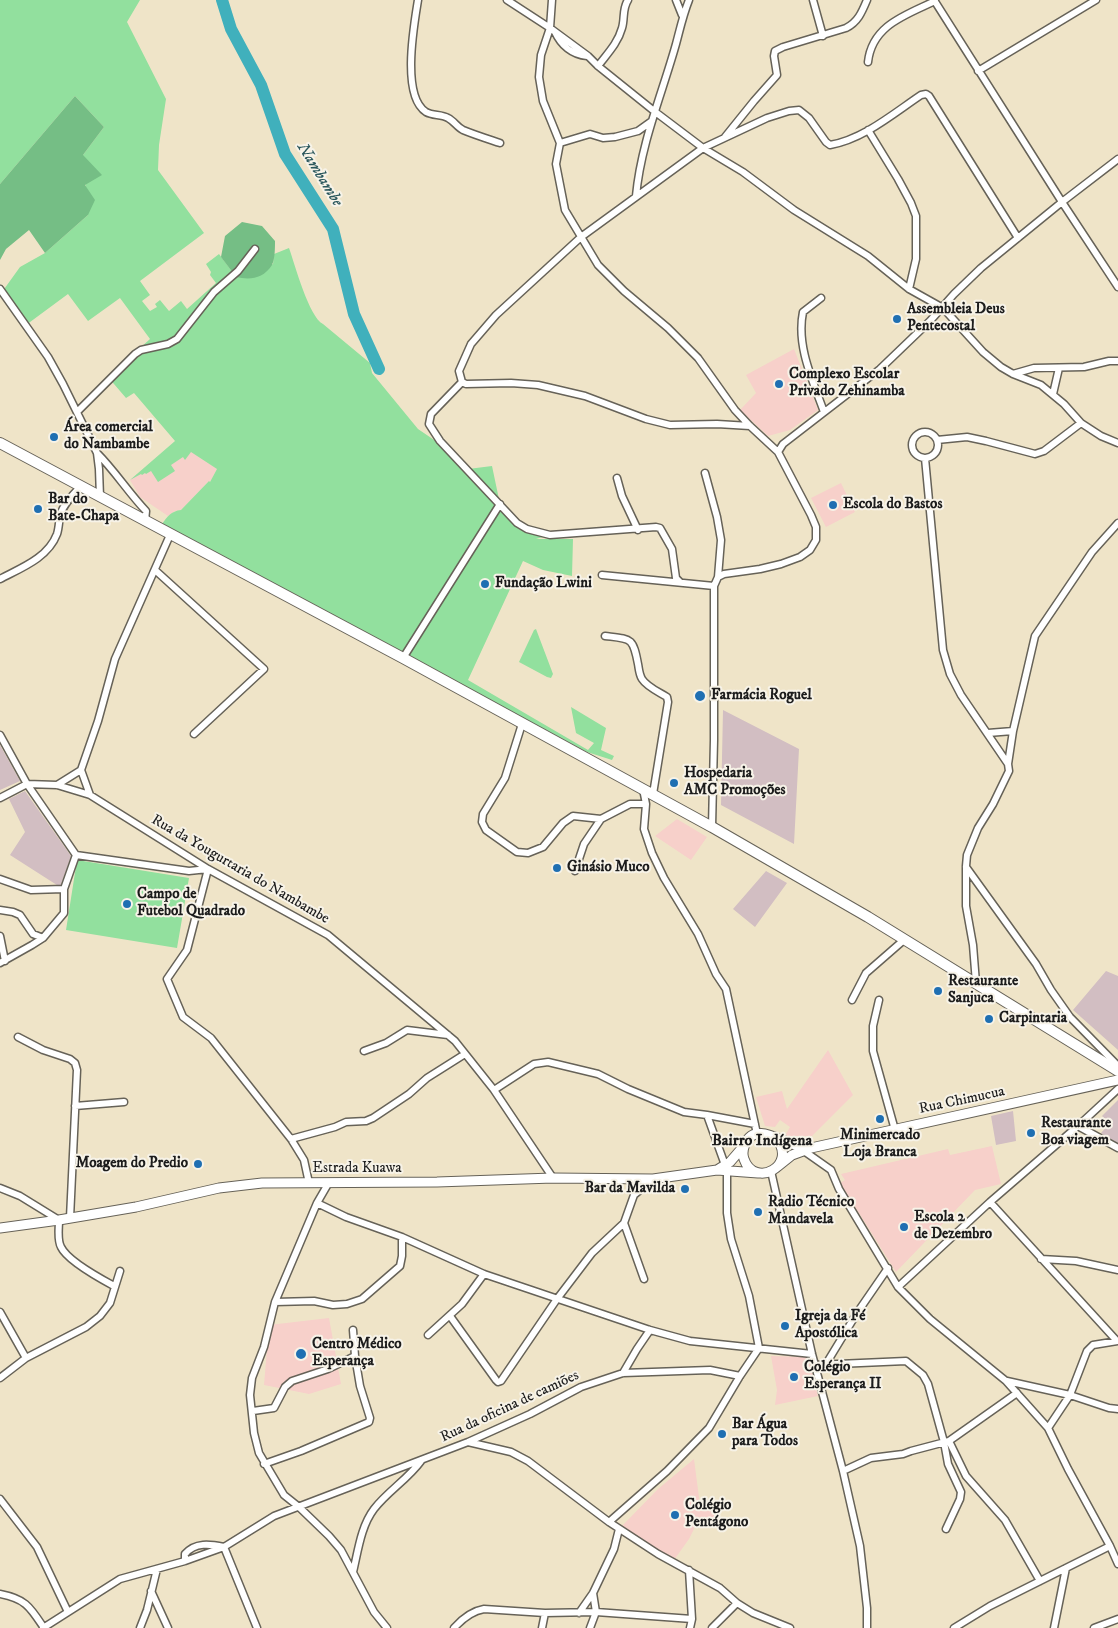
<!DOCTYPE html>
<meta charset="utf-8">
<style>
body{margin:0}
canvas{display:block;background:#efe4c8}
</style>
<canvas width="1118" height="1628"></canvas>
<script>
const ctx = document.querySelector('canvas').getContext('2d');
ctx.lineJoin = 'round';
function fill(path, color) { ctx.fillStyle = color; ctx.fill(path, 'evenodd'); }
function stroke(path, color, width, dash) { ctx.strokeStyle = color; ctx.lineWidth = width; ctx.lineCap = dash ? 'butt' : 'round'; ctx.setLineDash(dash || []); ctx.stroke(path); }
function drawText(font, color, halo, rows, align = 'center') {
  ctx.font = font + ' "IM FELL DW Pica",serif'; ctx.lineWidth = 4; ctx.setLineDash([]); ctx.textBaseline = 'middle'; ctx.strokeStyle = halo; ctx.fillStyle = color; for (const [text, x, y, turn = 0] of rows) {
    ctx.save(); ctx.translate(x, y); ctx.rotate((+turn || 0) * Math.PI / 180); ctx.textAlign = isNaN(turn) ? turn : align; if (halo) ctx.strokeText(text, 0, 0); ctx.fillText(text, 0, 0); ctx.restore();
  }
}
fill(new Path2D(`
 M794 349 818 410 790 430 768 436 740 410 756 393 746 375Z
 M176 441 217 469 210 482H208L181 510 175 511 168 516 140 497 130 480Z
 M841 483 855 512 826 527 811 498Z
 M677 819 707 837 691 860 655 836Z
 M828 1050 853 1095 812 1136H787L786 1134 790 1127 780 1120 775 1127 765 1126 756 1097 782 1091 787 1109Z
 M992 1146 1001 1184 975 1190 896 1272 840 1183 845 1180 841 1174 948 1149 950 1155Z
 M329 1318 341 1384 309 1394 264 1385 269 1325Z
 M771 1356 808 1357 818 1396 775 1405 777 1390Z
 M694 1459 700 1505 727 1503 708 1524 696 1525 689 1539 674 1560 621 1527 658 1489Z`), '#f7d0ca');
fill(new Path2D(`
 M723 710 799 749 794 844 721 805Z
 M0 745 20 781 0 790Z
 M25 791 71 856 60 887 10 855 25 832 9 799Z
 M766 871 787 883 755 927 733 909Z
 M1106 971 1118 976V1050L1073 1010Z
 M1118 1100V1144L1101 1133 1110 1123 1102 1116Z
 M1013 1111 1016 1141 996 1145 991 1116Z`), '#d2bec2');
fill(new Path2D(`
 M0 0H140L127 22 166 99 159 145 158 170 204 233 140 281 150 295 142 301 150 311 157 307 155 304 160 300 169 311 181 301 187 309 216 283 210 275 211 272 206 264 219 254 236 277 273 264 274 254 289 248C295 265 309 317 323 324L370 363 372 373 418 429 446 448 468 469 492 466 500 504 518 523 550 535 536 539H573L572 576 543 570 523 561 468 680 588 750 594 743 576 733 571 707 606 728 601 750 614 756 612 760 587 752 162 524C167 517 171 511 181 510L209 481 210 482 217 469 191 452 185 460 183 457 171 465 175 471 158 482 151 471 146 474 145 473 142 475 141 474 130 480 175 441 134 393 126 398 108 377 150 339 120 298 88 321 68 294 26 325 2 292 20 267 45 253 88 215 83 155 104 127 75 96 0 184Z
 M536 629 553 674 551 678 547 677 519 662 534 630Z
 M77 860 189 878 177 948 66 930Z`), '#92e09e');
fill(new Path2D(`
 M75 96 104 127 83 155 102 175 85 185 95 200 88 215 45 253 29 230 6 249 0 260V184Z
 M242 222 262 226 275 241C275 248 275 259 272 265 263 279 250 280 236 277L221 257 225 236Z`), '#75be85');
stroke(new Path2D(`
 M222 0 231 29 261 85 285 154 333 229 354 314 379 369`), '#40b0bc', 12);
const street = new Path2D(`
 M418 0C414 25 401 96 426 112 433 116 441 114 448 118 454 121 457 127 463 130 475 135 488 139 500 143
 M507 0 550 28 588 56 598 66 654 111 703 148 743 172 794 210 868 256 909 289 943 308 983 352 1001 367 1013 374 1041 385 1064 404 1081 423 1101 436 1118 443
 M552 0 550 28 541 55 539 77 543 101 560 143 556 164 565 210 598 265 624 291 668 328 698 358 735 410 750 426 778 452 811 515 816 527V540L810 550 800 557 781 564 760 569 724 574 718 577 714 586V740L712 827
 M676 0 682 15
 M813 0 823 36
 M934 0 1062 202 1118 287
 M555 32C561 45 572 55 587 56
 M868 62C872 25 906 15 935 1
 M598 66C607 54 618 43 622 28 625 18 622 9 628 0
 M978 71 1096 0
 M868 130 898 179 911 203 916 216V259L909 289
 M725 137 754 101 777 75 774 56 775 51 783 47 846 28C858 22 862 12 867 0
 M560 143 590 134 603 138 615 137 638 131 652 121
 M636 196C641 143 662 94 676 44 680 29 683 15 689 0
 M0 289 48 357 63 384 97 453
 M821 298 803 312C796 346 813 381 824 412
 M1013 374 1034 368 1084 367 1109 361H1118
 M462 382 431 414 429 424 440 441 517 523 527 529 550 535 656 527 660 528 672 549 676 578 680 582
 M1053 394 1059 368
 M77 412 135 354 141 350 168 344 177 339 214 292 238 271 255 249
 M750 426 717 424 670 425 646 419 585 396 538 385 511 383 466 384 462 382 459 371 471 344 496 315 581 237 703 148 767 118 789 111 799 110 809 118 826 142 830 145C864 139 894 113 921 95L926 94 929 96 1018 238
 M912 445a13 13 0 1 1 26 0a13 13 0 1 1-26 0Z
 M937 440 967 437 986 441 1035 454 1044 451 1081 423
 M778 452 783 444 880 369 930 321 954 294 981 268 1062 202 1118 159
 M925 458 943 650 950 674 961 695 1008 764
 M705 473 717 517 721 540 718 577
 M617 478 622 496 638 530
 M100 497 99 469 97 453C115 471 128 492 146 511L145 521
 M155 570 264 669 194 734
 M602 575 714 586
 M0 579C21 568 48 558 57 534 59 528 59 521 60 515 64 503 73 495 81 486
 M605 636C631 639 633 637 638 664 639 669 639 674 642 679 647 687 659 692 667 697L668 702 653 794
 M403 658 500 504
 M522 724 505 778 483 814 482 822 486 830 517 852 528 853 543 847 563 823 573 816 601 819
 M988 733 1013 731
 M0 735 27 784 76 855
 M81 770 90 795
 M57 785 81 770 98 721 115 659 170 535
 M643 789 646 804 644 829 652 853 664 878 698 934 716 974 726 989 757 1134
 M0 798 27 784 57 785 90 795 208 869 328 935 455 1041 494 1090 553 1178
 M966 867 1036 964 1051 990 1070 1017 1118 1066
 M575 871 584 844 601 819 630 804H646
 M0 879 31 890 64 889
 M0 910 13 912 20 915 33 934 43 938
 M0 936 5 961
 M0 963 32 945 43 938 64 913V889L76 855 189 871 208 869 187 950 167 979 183 1017 211 1038 291 1139 304 1160 309 1183
 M976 983 973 945 966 906V866L967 855 978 828 993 804 1009 771 1008 764 1013 731 1035 636 1092 552 1118 523
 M852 1000 866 973 905 939
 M879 1000 873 1026V1051L895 1130
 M18 1037 43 1050 70 1059 75 1063 77 1070 70 1218
 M364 1051 386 1043 407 1030 448 1035
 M494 1090 534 1064 548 1062 598 1074 628 1089 684 1112 707 1115
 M75 1106 124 1102
 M1078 1126 1118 1148
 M291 1139 335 1127 346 1122 366 1121 373 1118 409 1094 427 1078 465 1054
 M804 1151 831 1170 839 1189 898 1287 930 1319 1006 1381 1048 1428 1068 1469 1110 1546 1118 1564
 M725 1165 707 1115 755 1124
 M771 1171 812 1354 843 1471 860 1546 867 1608V1628
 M328 1184 317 1203 275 1302 264 1347 252 1378 250 1395 254 1433 259 1453 284 1495 299 1507 329 1536 341 1550 374 1612 387 1628
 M0 1188 20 1196 59 1220C59 1229 57 1240 61 1247 67 1260 101 1279 114 1286
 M990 1202 1116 1340
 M317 1203 346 1217 402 1237 484 1274 650 1330 690 1341 812 1354
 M624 1223 644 1279
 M1041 1259 1076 1261 1118 1270
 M898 1287 990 1202 1078 1126 1118 1089
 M275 1302 314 1301 333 1305 347 1304 362 1299 400 1266 402 1256V1237
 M0 1312 26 1358
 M450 1316 496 1380 498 1382 501 1381 557 1299 592 1253 624 1223 634 1195 653 1179
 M428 1335 462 1304 484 1274
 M826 1364 857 1313 888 1268
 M815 1365 906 1361 923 1375 928 1384 944 1442 948 1464 961 1492 960 1499 946 1529
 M623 1373 637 1349 650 1330
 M0 1378 26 1358 86 1327 100 1316 110 1303 120 1271
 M1007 1381 1070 1395 1109 1408 1118 1409
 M253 1411 274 1408 285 1387 292 1381 328 1369 355 1356 353 1330
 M1048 1428 1070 1395 1087 1351 1093 1345 1118 1341
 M949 1441 966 1476 1005 1520 1040 1581
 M468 1442 511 1452 528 1461 609 1522 658 1554 720 1588 737 1603 753 1613 790 1628
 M264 1464 301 1451 369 1422 370 1418 360 1386 355 1356
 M843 1471 871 1458 903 1454 911 1451 949 1441 1017 1393
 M0 1499 37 1547 68 1612
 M609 1522 667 1471 709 1428 740 1376 759 1348 749 1296 731 1239 727 1213V1171
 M185 1561V1554C195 1542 210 1544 224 1547L257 1628
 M689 1570 692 1619 690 1628
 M353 1572C358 1551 361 1526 374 1509 388 1491 408 1479 421 1461
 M151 1591 168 1628
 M0 1594C26 1599 30 1607 44 1628
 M579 1613 593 1593 614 1549 619 1529
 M43 1628 120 1579 185 1561 224 1547 274 1516 468 1442 530 1414 581 1387 623 1373 710 1370 740 1376
 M140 1628 147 1610 157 1569
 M454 1628C462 1619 472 1611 484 1609L545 1613 596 1612 692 1619
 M542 1628 545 1613
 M590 1628 596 1612 593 1593
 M712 1628 737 1603
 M954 1628 990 1606 1110 1546
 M1054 1628 1066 1568
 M1094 1628 1118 1619`);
const secondary = new Path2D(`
 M776 1138C799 1166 754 1189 744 1159 742 1154 743 1149 745 1144 754 1123 777 1139 792 1144 798 1146 805 1147 811 1148
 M777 1167 792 1155 811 1148 1118 1080
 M717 1170 730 1162 743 1147
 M0 1228 59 1220 136 1207 219 1188 262 1183 437 1182 553 1178 653 1179 717 1170 758 1173`);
const primary = new Path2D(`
 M0 443 403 658 712 827 868 917 1118 1071`);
stroke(street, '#666258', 9);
stroke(secondary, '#666258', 11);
stroke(primary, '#666258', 12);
stroke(street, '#fff', 6);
stroke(secondary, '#fff', 9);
stroke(primary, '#fff', 10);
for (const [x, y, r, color] of [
 [897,319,5,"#1f6fb2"],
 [779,384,5,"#1f6fb2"],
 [54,437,5,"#1f6fb2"],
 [833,505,5,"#1f6fb2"],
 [38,509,5,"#1f6fb2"],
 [485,584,5,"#1f6fb2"],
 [700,696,6,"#1f6fb2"],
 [674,783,5,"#1f6fb2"],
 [557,868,5,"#1f6fb2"],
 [127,904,5,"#1f6fb2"],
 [938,991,5,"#1f6fb2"],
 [989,1019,5,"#1f6fb2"],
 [880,1119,5,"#1f6fb2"],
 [1031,1133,5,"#1f6fb2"],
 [198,1164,5,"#1f6fb2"],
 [685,1189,5,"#1f6fb2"],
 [758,1212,5,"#1f6fb2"],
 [904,1227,5,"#1f6fb2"],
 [785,1326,5,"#1f6fb2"],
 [301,1354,6,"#1f6fb2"],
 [794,1377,5,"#1f6fb2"],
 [722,1434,5,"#1f6fb2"],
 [675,1515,5,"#1f6fb2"]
]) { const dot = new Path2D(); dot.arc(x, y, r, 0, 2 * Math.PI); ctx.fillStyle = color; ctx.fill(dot); stroke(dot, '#f7f3e8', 2); }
drawText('bold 15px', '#1c1c1c', '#f7f3e8', [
 ["Assembleia Deus",907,310],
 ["Pentecostal",907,327],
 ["Complexo Escolar",789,375],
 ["Privado Zehinamba",789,392],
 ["Área comercial",64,428],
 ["do Nambambe",64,445],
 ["Bar do",48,500],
 ["Bate-Chapa",48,517],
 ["Escola do Bastos",843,505],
 ["Fundação Lwini",495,584],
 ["Farmácia Roguel",711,696],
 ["Hospedaria",684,774],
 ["AMC Promoções",684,791],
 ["Ginásio Muco",567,868],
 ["Campo de",137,895],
 ["Futebol Quadrado",137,912],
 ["Restaurante",948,982],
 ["Sanjuca",948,999],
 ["Carpintaria",999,1019],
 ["Restaurante",1041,1124],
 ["Boa viagem",1041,1141],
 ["Minimercado",880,1136,"center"],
 ["Loja Branca",880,1153,"center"],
 ["Moagem do Predio",188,1164,"right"],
 ["Bar da Mavilda",675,1189,"right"],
 ["Radio Técnico",768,1203],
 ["Mandavela",768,1220],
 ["Escola 2",914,1218],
 ["de Dezembro",914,1235],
 ["Igreja da Fé",795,1317],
 ["Apostólica",795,1334],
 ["Centro Médico",312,1345],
 ["Esperança",312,1362],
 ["Colégio",804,1368],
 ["Esperança II",804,1385],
 ["Bar Água",732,1425],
 ["para Todos",732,1442],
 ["Colégio",685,1506],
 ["Pentágono",685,1523]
], 'left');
drawText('15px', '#1c1c1c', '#f7f3e8', [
 ["Rua da Yougurtaria do Nambambe",240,870,30],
 ["Rua Chimucua",962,1101,-12],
 ["Estrada Kuawa",357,1169],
 ["Rua da oficina de camiões",510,1407,-25]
]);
drawText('italic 16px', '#2a575c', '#f7f3e8', [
 ["Nambambe",319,175,58]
]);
drawText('bold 16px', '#1c1c1c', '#f7f3e8', [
 ["Bairro Indígena",762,1142]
]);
</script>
